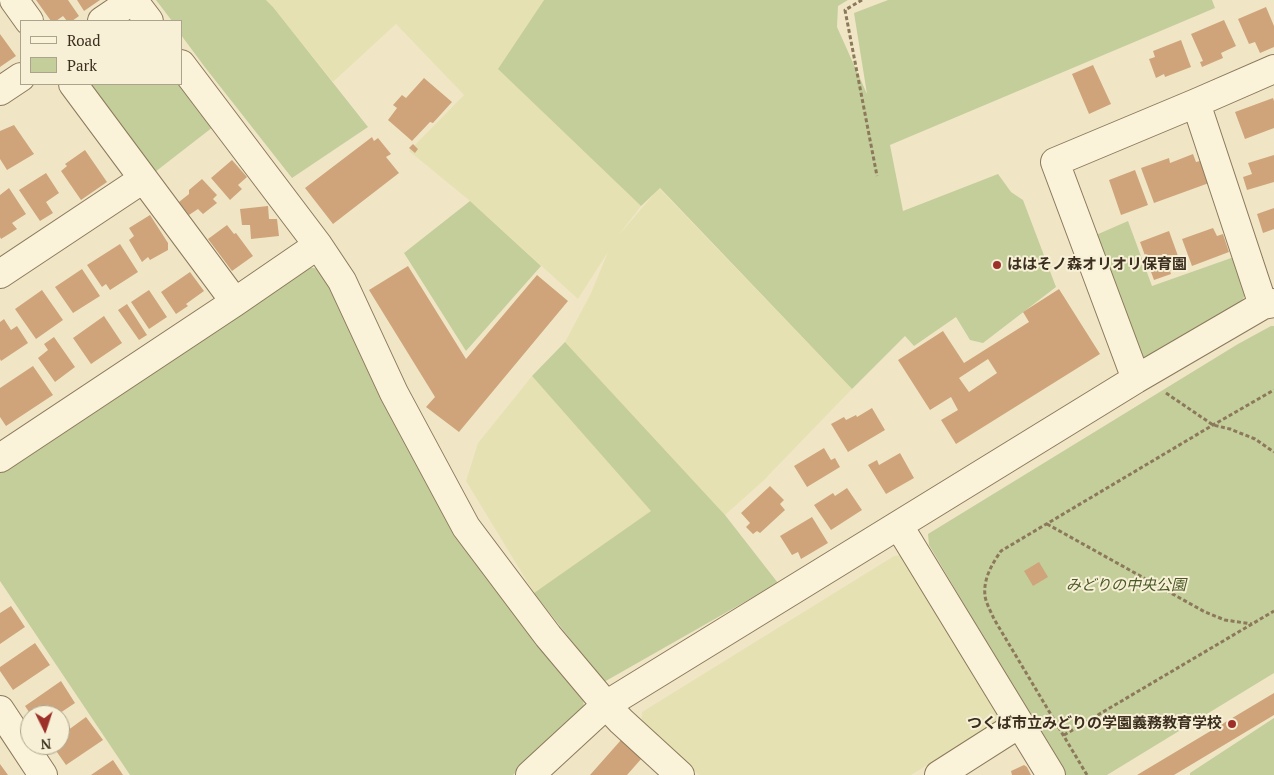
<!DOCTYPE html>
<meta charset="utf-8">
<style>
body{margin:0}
#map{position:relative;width:1274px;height:775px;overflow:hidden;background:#f0e6c6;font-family:"PT Serif",serif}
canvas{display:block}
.legend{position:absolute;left:20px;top:20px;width:162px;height:65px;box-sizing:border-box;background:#f7f0d6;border:1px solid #aca38d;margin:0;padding:6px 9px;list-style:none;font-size:15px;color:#3c2f1f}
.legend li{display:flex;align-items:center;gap:10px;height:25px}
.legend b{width:25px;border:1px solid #aca38d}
.north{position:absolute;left:20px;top:705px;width:50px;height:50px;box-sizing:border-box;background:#f7f0d6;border:1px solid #aca38d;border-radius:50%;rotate:176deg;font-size:14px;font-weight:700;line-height:20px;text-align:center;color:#3c2f1f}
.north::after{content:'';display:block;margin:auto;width:18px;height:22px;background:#9d3129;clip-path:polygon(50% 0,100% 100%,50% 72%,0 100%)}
</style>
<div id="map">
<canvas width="1274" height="775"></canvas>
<ul class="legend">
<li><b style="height:6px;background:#faf3da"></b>Road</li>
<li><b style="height:14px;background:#c4ce9a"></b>Park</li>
</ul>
<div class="north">N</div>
</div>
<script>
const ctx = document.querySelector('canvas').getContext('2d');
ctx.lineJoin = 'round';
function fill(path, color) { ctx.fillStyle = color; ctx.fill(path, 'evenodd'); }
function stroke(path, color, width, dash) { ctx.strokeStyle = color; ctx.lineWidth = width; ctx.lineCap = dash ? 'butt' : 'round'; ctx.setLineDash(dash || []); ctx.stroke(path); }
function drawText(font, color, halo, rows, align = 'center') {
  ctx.font = font + ' "PT Serif","Noto Sans JP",serif'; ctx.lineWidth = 4; ctx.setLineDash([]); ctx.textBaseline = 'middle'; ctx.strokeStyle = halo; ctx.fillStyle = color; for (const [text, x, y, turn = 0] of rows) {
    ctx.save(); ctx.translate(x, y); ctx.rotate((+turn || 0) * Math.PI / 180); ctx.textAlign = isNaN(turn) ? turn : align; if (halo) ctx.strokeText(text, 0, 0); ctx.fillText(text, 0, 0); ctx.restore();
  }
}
fill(new Path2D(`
 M266 0H544L499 69 641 206 618 236 659 188 852 389 763 481 725 515 565 342 591 293 608 252 578 299 470 201 409 151 464 95 396 24 333 82 273 7Z
 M532 376 652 511 534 593 466 481 478 443Z
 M902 555 1001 715 994 725 911 775H699L641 722 642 712 894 556Z`), '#e6e1b3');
fill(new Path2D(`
 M156 0H266L273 7 368 127 292 178 204 66 181 35V21H172Z
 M544 0H848L838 6 837 27 867 94 854 13 888 0H1212L1215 8 890 145 903 211 998 174 1011 192 1023 200 1056 287 983 343 970 340 956 317 914 346 905 336 852 389 660 188 641 206 498 69Z
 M87 84H180L213 127 155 172Z
 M470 201 541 266 466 351 404 253Z
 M1128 221 1152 286 1234 257 1246 294 1241 302 1148 359 1137 354 1096 235Z
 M307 267 320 269 384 396 583 696 584 709 513 775H130L0 581V472Z
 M1271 326H1274V673L1107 775H1065L929 545 928 534 1238 344Z
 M565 342 725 515 778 583 604 682 534 593 651 511 532 376Z
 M1274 718V775H1190V773Z`), '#c4ce9a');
fill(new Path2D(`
 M36 0H68L79 16 72 21H67L63 16 56 21H51Z
 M77 0H100L84 11Z
 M1266 7 1274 26V47L1260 53 1255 42 1249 44 1238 19Z
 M1224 20 1236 46 1221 53 1223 58 1202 67 1200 62 1203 61 1191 34Z
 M0 34 16 56 0 67Z
 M1181 40 1191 67 1165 77 1164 74 1156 78 1149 59 1155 57 1153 51Z
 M1093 65 1111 104 1089 114 1072 74Z
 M424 78 452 102 433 123 430 122 412 141 388 120 397 108 393 105 402 95 406 98Z
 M1273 98 1274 101V128L1245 139 1235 112Z
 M14 125 34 154 7 170 0 159V131Z
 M372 137 374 141 378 138 391 154 386 157 399 173 333 224 305 188Z
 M413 144 418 149 415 153 409 148Z
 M85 150 107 182 81 200 61 171 67 166 65 164Z
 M1193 154 1196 162 1200 161 1209 183 1154 203 1141 168 1169 158 1170 163Z
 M1274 155V182L1247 190 1243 177 1252 174 1248 163Z
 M232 160 247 177 238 185 242 189 230 200 211 178Z
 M1135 170 1148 205 1121 215 1109 180Z
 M46 173 59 193 46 202 53 213 40 221 19 190Z
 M202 179 217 195 213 199 217 203 203 214 198 209 189 215 179 202 189 194V190Z
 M9 188 26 214 12 223 17 229 1 239 0 237V195Z
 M268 206 269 219H277L279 236 251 239 250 225H242L240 209Z
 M1274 208V229L1263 233 1257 214Z
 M150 215 168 243V250L150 260 148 257 142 262 129 240 134 236 129 228Z
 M227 225 234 234 236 233 253 256 232 271 208 239Z
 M1213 228 1217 236 1223 234 1229 252 1192 266 1182 239Z
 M1169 231 1182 267 1170 271 1171 274 1154 280 1140 242Z
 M120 244 138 272 110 290 106 284 102 287 87 265Z
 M408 266 466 359 537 275 568 301 459 432 426 407 435 397 369 290Z
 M82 269 100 296 73 313 55 287Z
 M190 272 204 291 186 304 188 306 176 314 161 292Z
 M1059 289 1100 354 956 444 941 420 958 410 951 397 930 410 898 360 943 331 964 363 1029 322 1023 312ZM988 359 997 373 969 392 959 378Z
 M42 290 63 320 36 339 15 309Z
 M149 290 167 317 149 329 131 302Z
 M127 304 147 335 139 340 118 310Z
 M104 316 122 343 91 364 73 338Z
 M4 319 11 330 17 326 28 343 1 361 0 359V322Z
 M54 337 75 367 55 382 38 358 48 350 44 344Z
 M33 366 53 395 6 426 0 417V388Z
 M872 408 885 430 848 452 831 424 844 417 846 420 856 415 857 417Z
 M824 448 831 460 835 458 840 467 807 487 794 466Z
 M900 453 914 478 886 494 868 465 877 460 879 465Z
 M770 486 784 500 780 504 785 510 760 533 757 531 753 534 746 527 750 523 741 513Z
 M847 488 862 510 831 530 814 505 833 493 835 496Z
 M812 517 828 543 801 559 798 552 792 555 780 536Z
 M1039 562 1048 577 1033 586 1024 571Z
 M11 606 25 627 0 644V613Z
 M35 643 50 665 13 690 0 671V667Z
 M61 681 75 703 57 715H31L25 706Z
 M1274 693V715L1174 775H1137Z
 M86 717 103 740 66 765 52 745H60V736Z
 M621 740 642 758 627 775H590Z
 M113 760 123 775H91Z
 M0 764 8 775H0Z
 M1024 765 1027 767 1031 775H1012L1011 771Z`), '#cfa47b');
const minor = new Path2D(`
 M14 0 29 21
 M133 0 149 21
 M102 21 133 0
 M181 64 318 245 342 281 394 393 466 527 548 636 606 705 621 721 680 775
 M73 84 235 302
 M0 91 21 77
 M1196 103 1263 305
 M0 274 143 179
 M1136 379 1055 162 1196 103 1274 69
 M0 458 235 302 318 245
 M899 526 1051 775
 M0 710 43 775
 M530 775 606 705 1136 379 1263 305 1274 303
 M939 775 1019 724`);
stroke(minor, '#8c795b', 30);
stroke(new Path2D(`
 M862 0 845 10 877 176
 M1166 393 1213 425 1230 429 1255 439 1274 452
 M1047 524 1205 612 1225 620 1252 624
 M1064 735 1274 611
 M1087 775 994 619C991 612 986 603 985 596 983 579 992 564 1001 551L1213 425 1274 390`), '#8c795b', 3, [4, 2.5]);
stroke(minor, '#faf3da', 28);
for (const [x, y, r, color] of [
 [997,265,5,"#9d3129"],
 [1232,724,5,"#9d3129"]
]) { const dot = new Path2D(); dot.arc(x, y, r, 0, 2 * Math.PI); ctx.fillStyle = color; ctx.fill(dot); stroke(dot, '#f7f0d6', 2); }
drawText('bold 15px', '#3c2f1f', '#f7f0d6', [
 ["ははそノ森オリオリ保育園",1007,265],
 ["つくば市立みどりの学園義務教育学校",1222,724,"right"]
], 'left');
drawText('italic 15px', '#485925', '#f7f0d6', [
 ["みどりの中央公園",1126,586]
]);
</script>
